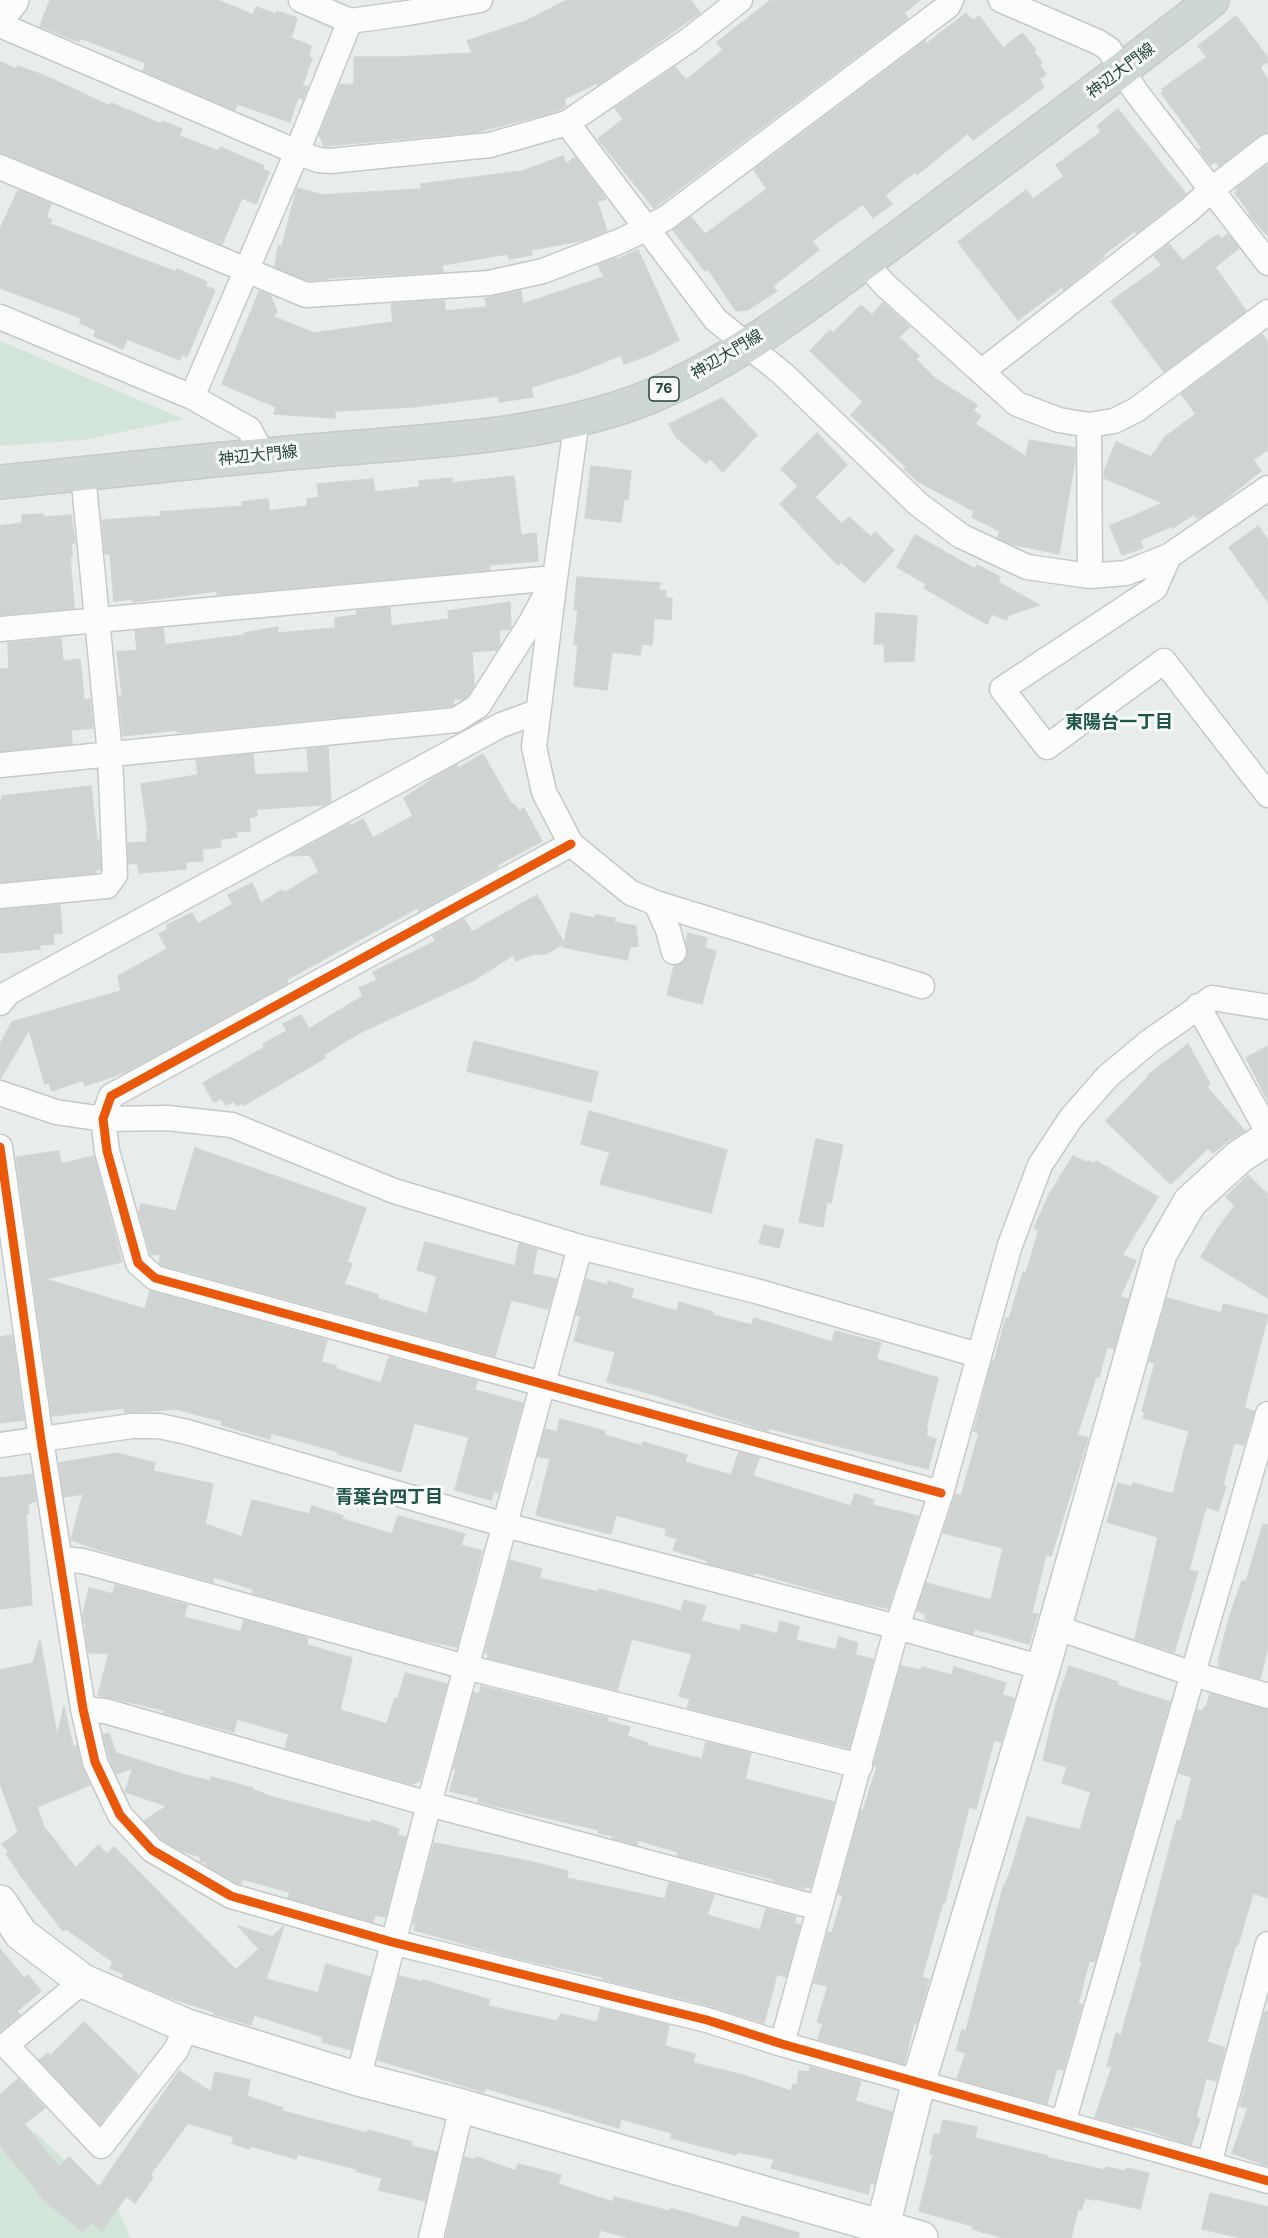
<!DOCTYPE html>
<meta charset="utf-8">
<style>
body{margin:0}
canvas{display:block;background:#e8edeb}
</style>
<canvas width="1268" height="2238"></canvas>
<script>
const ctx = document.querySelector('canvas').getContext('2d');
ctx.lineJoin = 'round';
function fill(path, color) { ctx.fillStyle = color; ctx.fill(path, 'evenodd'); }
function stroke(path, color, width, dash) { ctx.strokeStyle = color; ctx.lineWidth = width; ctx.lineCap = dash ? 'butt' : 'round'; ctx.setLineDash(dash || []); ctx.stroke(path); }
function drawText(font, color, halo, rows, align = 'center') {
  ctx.font = font + ' Karla,"Noto Sans JP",sans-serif'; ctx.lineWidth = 6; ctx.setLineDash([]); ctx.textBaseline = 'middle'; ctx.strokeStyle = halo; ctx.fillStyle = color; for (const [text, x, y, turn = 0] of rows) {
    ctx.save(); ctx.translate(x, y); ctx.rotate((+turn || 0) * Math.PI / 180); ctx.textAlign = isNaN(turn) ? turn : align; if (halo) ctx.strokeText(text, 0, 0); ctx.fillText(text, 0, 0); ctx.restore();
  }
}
fill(new Path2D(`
 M0 341 184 419 84 440 0 446Z
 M0 2107 37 2134 119 2211 130 2238H0Z`), '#d1e6d8');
const building = new Path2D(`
 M50 0H218L253 15 256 7 276 14 277 11 297 18 291 38 311 46 309 58H312L302 87 308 86 303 99 298 97 290 122 237 104 235 110 143 71 146 63 80 38 79 42 40 26Z
 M567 0H691L700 13 598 85 597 83 564 99 566 106 554 112 477 132 324 146 319 135 340 85 354 84V57H400L472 53 467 41 526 21Z
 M771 0H920L904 13 908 18 654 208 598 139 623 119 615 108 675 67 686 80 723 50 717 42Z
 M966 13 973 21 979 16 1003 48 1022 33 1036 50 1034 52 1042 62 1039 65 1046 74 1039 79 1044 87 973 140 968 133 917 175 915 172 885 195 892 204 873 218 863 204 812 241 819 250 773 286 777 291 747 310 736 311 708 269 705 271 673 230 691 217 705 234 767 189 754 170 925 41 926 44Z
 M1236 16 1268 58V61L1260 67 1268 80V132L1259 135 1219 166 1216 161 1211 165 1199 150 1202 148 1161 93 1163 91 1162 89 1207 57 1198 46Z
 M0 62 16 69 18 66 43 75 110 106 111 103 161 124 162 121 182 129 179 136 219 151 220 147 264 166 263 169 269 172 256 204 242 198 222 244 0 153Z
 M1118 109 1186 194 1136 233 1135 231 1103 255 1104 257 1064 290 1062 287 1018 320 958 242 1026 190 1033 199 1064 176 1056 165 1101 132 1097 126Z
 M563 156 566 164 575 157 606 199 597 201 607 231 584 240 531 250 532 255 509 259 508 254 442 265 443 272 328 278V279L308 281 275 267 278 246H282L297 188 322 195 421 189V184L523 171Z
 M1268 164V236L1249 215 1250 213 1235 193 1238 191 1236 189Z
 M18 190 51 204 46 217 52 220 50 224 176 272 177 269 207 282 205 286 215 290 187 357 182 354 180 360 127 339 123 349 94 336 96 330 80 323 81 318 0 288V229Z
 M1227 234 1239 248 1215 267 1246 311 1164 372 1111 301 1162 265 1154 256 1169 244 1183 261 1208 241 1218 235 1222 239Z
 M638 250 679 340 649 355 624 364 621 355 577 373 531 387 533 397 499 402V396L412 407 335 411V418L274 414 276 407 222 384 259 291 270 295 277 311 274 317 314 333 393 322 391 304 444 300 445 311 487 307 485 298 521 291 523 304 604 277 598 265 616 258V260Z
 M883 303 910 327 899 337 919 356 916 359 936 379 977 405 973 411 981 416 975 424 1026 457 1029 440 1075 448V459L1059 554 1012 544 998 538 1000 531 972 517 974 511 919 482 904 469 906 467 851 415 863 402 810 351 830 330 833 333 861 305 872 315Z
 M1262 334 1268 343V449L1253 460 1261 471 1209 512 1197 518 1194 514 1173 528 1172 526 1140 540 1143 548 1122 555 1110 526 1163 503 1104 478V472L1116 442 1151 457 1166 436 1196 414 1181 394Z
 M722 398 757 435 723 472 710 459 706 463 676 437 669 424Z
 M817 433 847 465 815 497 842 524 849 517 871 537 875 532 894 550 864 583 841 562 838 565 780 504 798 486 781 469Z
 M591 466 631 471 628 500 624 499 621 522 585 518Z
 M514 476 521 535 536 533 538 561 489 565 490 570 217 595V591L133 602V599L114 601 110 554H105L102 520 161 516 160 512 243 506 242 502 268 499 269 511 307 506V499L319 497 317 484 373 479 375 492 420 487 419 481 452 478V483Z
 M43 514V517L71 515 75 543H71L72 557H70L74 608 0 615V526L22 523V515Z
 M1258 526 1268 540V602L1229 547Z
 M915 535 975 569 977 565 1000 577 998 582 1039 605 1009 615 1006 620 992 614 987 624 924 588 926 584 897 567Z
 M577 577 660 583 659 590 666 591V598H672L671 620 654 618 652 645 642 644 640 655 612 652 607 690 574 686 578 645 574 644 578 610 574 609Z
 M510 602 511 627 510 629 499 630 500 645 496 650 472 652 474 685 468 696 462 699H453L454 705 451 706 189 732H177V730L123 736 119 696H122L117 652 137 650 135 631 163 628 165 645 245 635V633L278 627V633L335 628V618L357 615 356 611 390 607 391 626 449 619 448 611Z
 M876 613 917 616 914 661 885 662 884 644H874Z
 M61 638 63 661 80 659 84 700 90 699 93 728 71 730 72 744 0 751V669H9L8 643Z
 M328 747 331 801 324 805 256 809 257 816 249 818 250 831 236 832 237 837 220 839 221 847 202 849 203 861 186 862V869L139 873 137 863 129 864 128 843 147 842 146 834 148 833 141 784 198 775 196 760 253 754 255 775 309 772 307 749Z
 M483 754 512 805 514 804 519 811 524 808 542 841 497 865 498 867 419 911 417 908 286 980 288 983 125 1072 85 1086 83 1080 52 1091 49 1083 45 1084 29 1030 0 1079V1044L12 1022 121 991 118 976 167 949 159 934 167 930V925L192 913 198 924 233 904 228 895 252 883 261 903 282 890 284 893 319 872 310 855 290 856 349 824 350 826 363 819 373 838 413 816 404 798 444 772 457 765 459 768Z
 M91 786 97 840H99L101 870H96V873L0 882V801H2V796Z
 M537 895 564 943 546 954H533L516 961 513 955 474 980 359 1033 323 1055 325 1058 244 1105 243 1103 237 1106 234 1101 226 1105 221 1098 214 1102 203 1083 265 1047 263 1044 287 1031 283 1024 301 1015 309 1029 363 996 359 988 377 980 373 972 436 941 433 936 464 919 472 932Z
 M60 905 62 933 53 934 54 944 40 945V949L0 953V910Z
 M571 913 595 918 596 915 615 918 614 922 636 926 638 946 630 947 627 960 563 947Z
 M688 933 707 938 705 948 716 951 702 1004 667 995 674 966 684 962 688 956 686 941Z
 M474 1041 598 1072 591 1102 467 1071Z
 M1188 1044 1210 1084 1206 1086 1245 1131 1229 1140 1213 1153 1208 1148 1171 1184 1106 1121 1149 1076 1148 1075Z
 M1268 1046V1101L1246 1058Z
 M589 1111 727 1150 711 1213 600 1184 610 1152 581 1144Z
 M816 1139 843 1145 831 1203 827 1202 823 1227 799 1222Z
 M195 1148 366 1208 347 1262 352 1264 344 1284 378 1295 377 1298 427 1314 437 1276 417 1270 425 1242 515 1266 519 1244 537 1249 532 1274 557 1279 548 1309 511 1300 495 1356 162 1265 159 1262 161 1254 151 1255 139 1213 141 1204 176 1211Z
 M59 1151 61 1164 94 1156 122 1262 45 1279 145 1309 150 1291 327 1340 321 1362 336 1366V1369L381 1383 389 1357 477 1381 475 1390 523 1403 498 1493 494 1491 491 1500 455 1490 469 1437 414 1423 401 1472 338 1454 339 1452 271 1433 270 1439 221 1425 222 1421 175 1409 125 1413 124 1408 52 1416 16 1157Z
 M1073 1156 1088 1163 1089 1161 1095 1164 1096 1161 1158 1197 1122 1255 1136 1261 1120 1297 1128 1299 1114 1349 1107 1347 1099 1377H1096L1077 1435 1088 1438 1051 1556 1046 1554 1032 1613 1038 1614 1029 1644 975 1629 973 1634 935 1623 925 1619 926 1614 917 1611 926 1583 991 1600 1003 1548 943 1533 956 1494 961 1496 979 1433 974 1431 992 1361 994 1362 1006 1318 1009 1319 1023 1272 1026 1273 1039 1230 1034 1228 1049 1195Z
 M1248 1175 1268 1195V1298L1201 1257 1218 1228 1235 1206 1226 1197Z
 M764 1225 784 1230 779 1248 759 1243Z
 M586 1279 607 1285 608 1281 633 1289 631 1298 677 1311 679 1302 713 1312 712 1315 752 1325 754 1318 832 1342 835 1331 881 1343 876 1359 938 1378 926 1428 928 1429 926 1436 936 1439 928 1469 768 1428V1431L652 1394 607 1382 615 1352 574 1341 581 1316 576 1315Z
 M1167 1298 1221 1313 1224 1304 1268 1315 1244 1408 1254 1411 1244 1445 1234 1443 1223 1485 1226 1486 1218 1511 1207 1507 1204 1514 1189 1570 1198 1572 1174 1652 1135 1639 1158 1537 1107 1522 1118 1483 1132 1487 1133 1483 1173 1494 1189 1431 1143 1418 1145 1412 1142 1411 1155 1363 1149 1362Z
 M12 1335 24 1420 0 1423V1337Z
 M560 1419 605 1431 604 1435 642 1446 643 1442 687 1455 685 1462 731 1475 739 1452 759 1458 753 1476 851 1506 855 1494 874 1500 872 1505 918 1516 888 1608 861 1603 753 1572V1575L707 1563 708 1561 673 1550 677 1539 665 1535 667 1529 616 1515 611 1534 536 1515 550 1459 538 1456 545 1429 557 1432Z
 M117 1453 155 1463 153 1471 213 1484 205 1524 242 1537 252 1500 309 1514 312 1506 343 1516 342 1519 392 1534 398 1516 465 1534 461 1545 482 1551 457 1647 421 1640 252 1593 253 1589 214 1577 213 1582 109 1553 71 1540 83 1494 64 1497 59 1463Z
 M32 1474 36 1501 28 1504 29 1513 26 1514 32 1605 0 1609V1478Z
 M1263 1524 1268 1525V1646L1260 1679 1218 1667 1220 1662H1218L1229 1618 1242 1581 1246 1582Z
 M510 1560 542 1569 539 1578 598 1592 599 1589 681 1611 684 1600 706 1606 701 1621 740 1631 742 1624 777 1634 780 1621 799 1627 796 1640 836 1650 839 1637 858 1643 855 1655 873 1659 849 1748 687 1708 690 1699 679 1696 692 1654 632 1639 617 1690 488 1658V1654L485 1653Z
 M115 1585 187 1605 184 1617 241 1632 244 1620 308 1638 307 1645 352 1658 340 1710 387 1724 395 1698 398 1699 405 1673 447 1684 420 1781 412 1784 285 1748 289 1734 237 1719 234 1732 163 1713 167 1711 98 1695 109 1653H89L85 1631 86 1623H84L83 1615 89 1588 113 1594Z
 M40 1639 57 1736 64 1706 73 1747 77 1745 81 1765 90 1785 37 1807 44 1827 76 1868 98 1845 107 1854 114 1847 236 1970 259 1949 238 1926 272 1937 284 1926 266 1979 318 1993 326 1964 370 1977 351 2050 322 2042 323 2037 254 2015 251 2025 214 2014V2012L165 1996 123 1978 124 1974 110 1968 113 1962 66 1929 63 1931 24 1880 6 1854 9 1852 2 1844 18 1832 0 1783V1670L33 1663Z
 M901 1666 921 1670 922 1667 952 1675 954 1667 1006 1683 1002 1695 1014 1698 1001 1742 994 1740 976 1809 969 1807 945 1902H943L922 1977 929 1979 917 2024 914 2023 904 2064 818 2039 823 2024 817 2022 828 1986 814 1983 828 1932 832 1933 843 1896 838 1894 861 1810 863 1811 877 1767 874 1765Z
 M1069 1666 1118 1682 1117 1685 1170 1702 1095 1962 1089 1961 1078 2004 1082 2005 1063 2070 1057 2068 1047 2104 957 2079 966 2053 956 2050 962 2030 966 2031 1003 1887H1004L1011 1870 1027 1817 1080 1830 1091 1792 1062 1783 1067 1767 1043 1760 1056 1704Z
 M481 1686 608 1718 607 1721 630 1727 627 1736 648 1743 647 1745 702 1759 706 1742 751 1753 745 1779 834 1802 810 1888 805 1886 804 1889 773 1881 774 1879 677 1856 678 1852 638 1840 637 1845 612 1838 613 1836 598 1833 599 1830 478 1802 479 1798 450 1791 456 1768 453 1769 474 1692 479 1694Z
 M1210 1694 1268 1710V1898L1253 1893 1238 1945 1236 1944 1207 2042 1225 2048 1216 2081 1206 2078 1196 2117 1200 2119 1191 2145 1135 2126 1134 2128 1095 2117 1112 2067 1107 2066 1116 2033 1121 2035 1142 1962 1140 1961 1177 1820 1181 1821 1192 1777 1179 1773 1197 1710 1203 1711 1204 1707 1206 1708Z
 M109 1733 116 1753 185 1775 210 1781 211 1777 253 1788V1790L265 1794V1795L371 1823 372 1820 399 1829 397 1835 406 1837 385 1917 375 1915 373 1922 288 1898 290 1892 242 1879 241 1884 237 1883 206 1865 207 1863 200 1861 201 1857 182 1851 161 1839 144 1821 167 1806 125 1792 133 1768 116 1774 109 1757 103 1735Z
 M434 1843 528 1861 568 1871 567 1878 665 1899 669 1883 714 1895 707 1915 760 1930 766 1909 796 1917 794 1923 800 1925 786 1977 777 1974 764 2023 711 2006 602 1979 603 1977 512 1957 414 1930 416 1924H413Z
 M0 1949 24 1978 28 1975 41 1991 17 2011 20 2015 0 2031Z
 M399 1976 423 1982V1980L490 2000 488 2006 557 2021 561 2014 597 2022 601 2008 669 2025 665 2046 695 2054 693 2063 743 2075 791 2091 793 2084 797 2085 799 2071 809 2072 810 2067 861 2081 855 2101 892 2112 874 2184 870 2183 868 2194 771 2168 774 2159 737 2152 736 2155 671 2138 672 2133 621 2119 619 2128 486 2088 484 2092 378 2060Z
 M1265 2011H1268V2166L1232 2153 1248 2108 1240 2106Z
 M84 2022 138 2075 100 2124 39 2060 48 2053 50 2056Z
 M179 2071 211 2092 215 2072 250 2080 247 2096 283 2108 282 2111 367 2133 368 2130 412 2142 411 2146 437 2152 425 2201 379 2190 382 2178 356 2171 357 2169 297 2154 296 2159 251 2146 250 2149 232 2143 234 2137 188 2123 150 2175 153 2177 135 2203 126 2196 102 2231 91 2222 83 2232 45 2201 0 2145V2095L18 2079 45 2108 24 2124 59 2167 69 2157 99 2187Z
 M943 2120 977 2127 975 2138 1048 2156V2158L1105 2170 1106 2167 1125 2171 1126 2168 1149 2173 1140 2209 1096 2199 1095 2200 1085 2198 1081 2210 1078 2209 1071 2238H1004L972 2229 973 2226 919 2211 933 2155 930 2154 934 2134 940 2135Z
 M465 2157 475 2160 476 2157 516 2171 518 2164 561 2175 558 2184 613 2202 614 2197 669 2211 670 2208 738 2228 742 2216 799 2233 798 2238H629L600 2230 598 2238H446Z
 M1210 2193 1268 2207V2238H1242L1202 2229Z`);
fill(building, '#cfd4d2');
stroke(building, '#d1d6d4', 1.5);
const street = new Path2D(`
 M301 0 350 21 408 13 480 0
 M1001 0 1098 42 1109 49 1136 92 1268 263
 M0 25 297 152 318 160 330 161 490 145 567 123 689 40 740 0
 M567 123 716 320 783 374 918 504 961 536 1027 567 1090 576 1126 573 1169 556
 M0 167 306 295 489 283 543 271 623 240 666 218 948 6 951 0
 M865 262 884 284 1017 404 1059 420 1089 425 1114 421 1136 410 1268 312
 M0 317 192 397 249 429 263 455
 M981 372 1188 211 1211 190 1268 146
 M192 397 297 152 350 21
 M1089 425 1090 576
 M1268 488 1169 556 1155 588 1002 689 1047 747 1164 661 1268 795
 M0 629 555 578 534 747 544 792 571 844 631 893 656 903 922 986
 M0 765 456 720 478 706 530 624 555 578 577 419
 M571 844 111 1096 103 1119 107 1151 138 1263 155 1278 941 1493
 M0 896 107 886 115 875 110 754 83 474
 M656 903 668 930 674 952
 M0 1003 8 993 501 725 537 712
 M1198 1006 1268 1132
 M0 1093 56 1112 103 1119 167 1118 232 1125 394 1191 580 1247 756 1291 978 1355
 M0 1147 41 1440 83 1709 95 1762 120 1815 152 1850 231 1896 392 1942 707 2020 782 2044 1268 2181
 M0 1445 132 1426H159L187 1432 505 1525 897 1627 1043 1668
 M61 1559 83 1561 466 1667 860 1766
 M1055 1627 1193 1674 1268 1696
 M83 1709 105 1711 429 1804 819 1908
 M83 1981 6 2045 101 2146 176 2050 187 2026
 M782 2044 897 1627 941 1493 1010 1245 1040 1165 1071 1118 1108 1076 1150 1041 1212 998 1268 1007
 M358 2079 429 1804 580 1247
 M1063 2123 1268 1414
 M1209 2164 1268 1944
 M431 2238 462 2106`);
const secondary = new Path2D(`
 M0 15 12 0
 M0 1902 21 1934 83 1981 187 2026 358 2079 462 2106 921 2238
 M880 2238 919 2081 1043 1668 1160 1254 1190 1202 1239 1157 1268 1138`);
const primary = new Path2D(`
 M0 482C103 472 206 460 310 451 420 441 545 439 649 397 741 359 830 288 910 229 1011 153 1113 78 1212 0`);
stroke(street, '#c5cac8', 27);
stroke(secondary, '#c3cbc8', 36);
stroke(primary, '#c3ccc9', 36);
stroke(street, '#fcfcfc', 24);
stroke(secondary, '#fcfcfc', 33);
stroke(primary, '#cfd7d5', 33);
stroke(new Path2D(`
 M571 844 111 1096 103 1119 107 1151 138 1263 155 1278 941 1493
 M0 1147 41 1440 83 1709 95 1762 120 1815 152 1850 231 1896 392 1942 707 2020 782 2044 1268 2181`), '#e8590c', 9);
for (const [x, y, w] of [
 [664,389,30]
]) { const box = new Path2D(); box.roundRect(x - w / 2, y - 12, w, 24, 4.5); ctx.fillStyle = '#f7fbf9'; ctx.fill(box); stroke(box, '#24423a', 1.5); }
drawText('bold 15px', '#24423a', null, [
 ["76",664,389]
]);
drawText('16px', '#24423a', '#f7fbf9', [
 ["神辺大門線",1121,71,-37],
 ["神辺大門線",727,355,-31],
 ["神辺大門線",258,456,-6]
]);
drawText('bold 18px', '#1f5548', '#f7fbf9', [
 ["東陽台一丁目",1119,723],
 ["青葉台四丁目",389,1498]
]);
</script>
